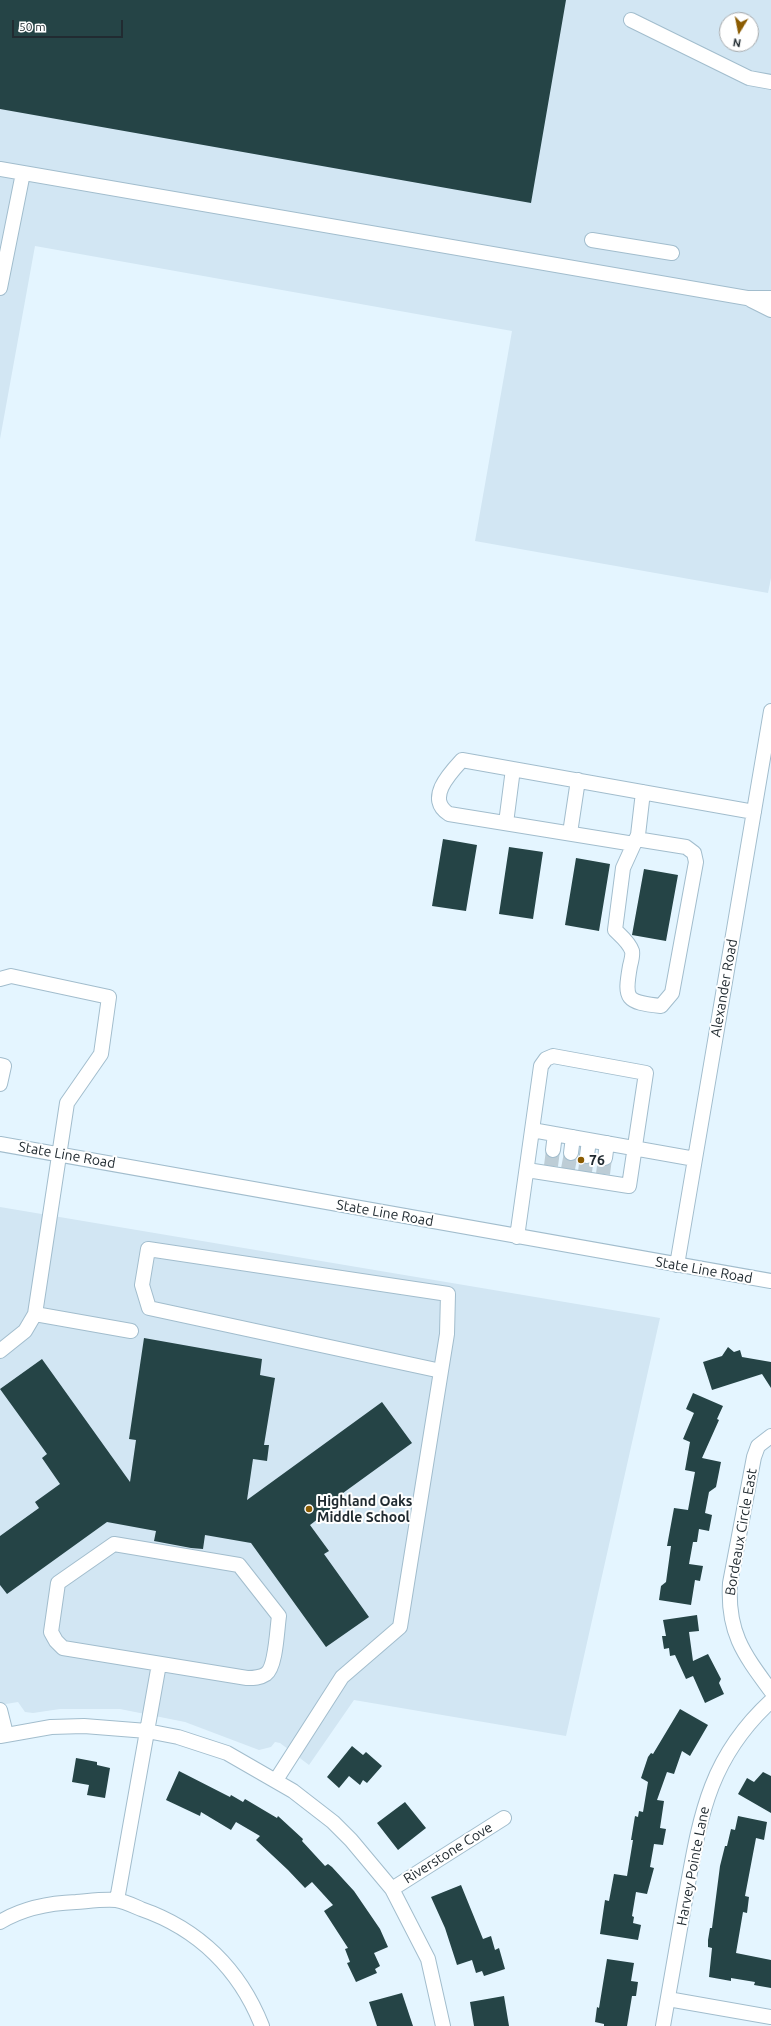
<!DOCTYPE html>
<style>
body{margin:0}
#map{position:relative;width:771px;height:2026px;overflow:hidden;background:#e4f5ff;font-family:Ubuntu,sans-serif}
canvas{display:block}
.north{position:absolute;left:719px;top:12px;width:40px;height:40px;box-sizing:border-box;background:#fff;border:1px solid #a6aaad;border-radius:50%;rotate:190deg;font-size:11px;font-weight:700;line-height:16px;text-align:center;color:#212b31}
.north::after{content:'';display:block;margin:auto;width:14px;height:18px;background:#8b5c02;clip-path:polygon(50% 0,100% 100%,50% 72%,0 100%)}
.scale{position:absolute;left:12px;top:20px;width:111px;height:18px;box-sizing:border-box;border:2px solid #212b31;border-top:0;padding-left:5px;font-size:12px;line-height:14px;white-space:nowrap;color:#212b31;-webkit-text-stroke:3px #fff;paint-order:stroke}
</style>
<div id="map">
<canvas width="771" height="2026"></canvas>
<div class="north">N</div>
<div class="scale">50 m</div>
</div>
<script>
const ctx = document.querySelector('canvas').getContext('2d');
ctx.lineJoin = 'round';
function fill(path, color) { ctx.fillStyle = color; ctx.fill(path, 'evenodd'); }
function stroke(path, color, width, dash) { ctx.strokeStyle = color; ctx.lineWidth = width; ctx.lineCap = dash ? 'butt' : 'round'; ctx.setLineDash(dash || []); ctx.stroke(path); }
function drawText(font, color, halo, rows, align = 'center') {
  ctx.font = font + ' Ubuntu,sans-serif'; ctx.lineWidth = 4; ctx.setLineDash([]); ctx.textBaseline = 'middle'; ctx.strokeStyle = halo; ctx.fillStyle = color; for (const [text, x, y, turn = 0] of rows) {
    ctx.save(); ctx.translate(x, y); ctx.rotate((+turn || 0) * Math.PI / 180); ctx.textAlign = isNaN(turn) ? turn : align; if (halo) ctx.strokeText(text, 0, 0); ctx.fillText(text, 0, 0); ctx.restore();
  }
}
fill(new Path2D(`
 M0 0H771V578L768 593 475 541 512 331 35 246 0 439ZM727 20H751V44H727Z
 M0 1207 660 1318 566 1736 354 1700 309 1765 280 1743 275 1742 271 1747 259 1750 185 1722 120 1709H60L33 1713 25 1712 18 1702 0 1705Z`), '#d2e6f3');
fill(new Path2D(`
 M0 0H566L531 203 0 109Z
 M443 839 477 845 466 911 432 906Z
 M509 847 543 852 533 919 499 914Z
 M576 858 610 864 599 931 565 925Z
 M644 869 678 875 666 941 632 935Z
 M144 1338 262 1359 260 1375 275 1378 264 1445H269L267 1461 253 1459 247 1500 382 1402 412 1443 332 1501 335 1506 310 1525 329 1551 324 1554 369 1617 326 1647 251 1543 205 1535 203 1549 191 1548 154 1541 156 1531 107 1522 7 1594 0 1585V1536L39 1508 35 1502 60 1484 42 1458 47 1454 0 1389 42 1359 130 1482 136 1440 129 1439Z
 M728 1347 734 1352 740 1350 742 1357 771 1362V1388L762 1374 712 1390 703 1362 722 1356Z
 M693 1393 723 1406 717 1419 719 1420 702 1458 721 1462 716 1487 709 1492 705 1513 712 1515 709 1531 699 1529 697 1542H693L689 1564 703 1566 700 1581 695 1580 691 1605 659 1600 661 1586 666 1582 671 1546H667L674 1508 688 1510 695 1472 685 1470 690 1442 683 1439 694 1413 686 1409Z
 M697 1615 699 1631 689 1632 693 1661 708 1654 721 1679 719 1683 724 1694 705 1703 693 1676 686 1679 675 1655 670 1656 669 1648 664 1649 662 1636H666L663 1620Z
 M680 1709 708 1725 690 1756 682 1751 674 1774 667 1772 657 1800 664 1801 660 1828 666 1829 663 1845 654 1844 650 1867 654 1868 647 1894 636 1892 632 1916 634 1917 633 1923 641 1925 638 1940 600 1934 605 1900 609 1901 614 1874 627 1876 633 1840H631L635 1816 638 1817 639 1811 643 1812 648 1782 641 1778 648 1757 651 1753 653 1754Z
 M352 1746 363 1755 366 1752 382 1766 367 1783 363 1780 360 1785 349 1776 339 1788 327 1777Z
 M76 1758 97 1762V1765L110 1768 105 1798 87 1795 89 1785 72 1782Z
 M179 1771 230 1797 231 1795 243 1802 245 1799 277 1818 278 1816 303 1839 302 1841 325 1866 328 1864 332 1867 354 1891 380 1929 388 1947 374 1953 380 1966 375 1969 377 1973 356 1982 347 1963 350 1962 345 1949 348 1948 324 1911 333 1905 312 1882 305 1888 288 1870 256 1840 260 1836 236 1822 231 1830 201 1812 200 1816 166 1800Z
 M763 1772 771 1776V1813L738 1794 747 1778 754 1782Z
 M405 1802 426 1828 398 1850 377 1823Z
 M738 1816 767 1822 764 1840 756 1838 745 1896 749 1897 747 1913 743 1912 736 1953 771 1960V1988L754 1985 755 1982 731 1978V1981L709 1977 712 1948 708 1947V1940L710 1928H712L720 1866 725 1846H727L731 1829 735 1830Z
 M461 1885 483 1939 491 1936 495 1950 499 1948 505 1969 484 1976 482 1971 476 1973 472 1960 457 1965 445 1928 431 1897Z
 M607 1959 634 1963 631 1981 638 1982 636 1996H632L627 2026H604V2024L595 2022 597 2007 599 2008Z
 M402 1993 413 2026H377L369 2002Z
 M504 1996 509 2026H474L470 2002Z`), '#254446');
stroke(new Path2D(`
 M551 1166 553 1150
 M568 1169 571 1153
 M585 1172 587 1156
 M603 1174 605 1158`), '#bdcdd6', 14, [14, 7]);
const minor = new Path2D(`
 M631 20 749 78 771 82
 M0 169 747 298H771
 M592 240 672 253
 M0 288 23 173
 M751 300 771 310
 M506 823 513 769
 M570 833 578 780
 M636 839 686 847 694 853 696 862 672 993 661 1006C626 1002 624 1000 630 966 631 962 633 955 632 951 629 942 621 936 615 930L623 868 638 835 643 792
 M634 844 449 814C425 799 450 773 462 760L754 812
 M0 979 11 976 109 997 101 1054 67 1103 35 1314 25 1331 0 1351
 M0 1065 4 1066 0 1084
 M532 1130 695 1159
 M0 1144 771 1281
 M553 1150 555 1134
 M571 1153 573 1137
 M587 1156 589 1140
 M605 1158 607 1143
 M517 1237 541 1066 546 1059 553 1056 646 1073 629 1186 527 1170
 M677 1265 771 711
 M35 1314 131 1331
 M771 1436 758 1446 754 1457 730 1583C727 1632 743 1653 771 1691
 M114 1544 239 1565 279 1616C277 1629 276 1667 266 1674 260 1678 254 1678 247 1678L63 1648 56 1641 51 1632 58 1583Z
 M0 1710 6 1734
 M0 1736 51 1727 84 1726 147 1731 178 1737 227 1753 293 1791 333 1822 351 1840 392 1889 428 1959 443 2026
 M276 1780 342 1677 400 1627 441 1371 447 1334 448 1294 148 1249 142 1285 149 1308 441 1371
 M392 1889 504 1818
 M117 1900 159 1664
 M0 1922C23 1908 50 1903 76 1902 89 1901 103 1899 116 1900 124 1901 134 1906 141 1909 199 1929 240 1970 262 2026
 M668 1999 771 2017
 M663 2026C670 1984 678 1942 685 1900 700 1819 707 1760 771 1701`);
stroke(minor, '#a2bdcd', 16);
stroke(minor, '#fff', 14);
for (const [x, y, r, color] of [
 [581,1160,4,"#8b5c02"],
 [309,1509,4,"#8b5c02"]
]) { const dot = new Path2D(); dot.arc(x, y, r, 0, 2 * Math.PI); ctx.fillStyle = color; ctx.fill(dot); stroke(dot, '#fff', 1.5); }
drawText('14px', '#212b31', '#fff', [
 ["Alexander Road",724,988,-80],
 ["State Line Road",67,1155,10],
 ["State Line Road",385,1213,10],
 ["State Line Road",704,1270,10],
 ["Bordeaux Circle East",741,1532,-80],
 ["Riverstone Cove",448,1853,-32],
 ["Harvey Pointe Lane",693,1866,-79]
]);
drawText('bold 14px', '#212b31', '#fff', [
 ["76",589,1160],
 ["Highland Oaks",317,1501],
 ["Middle School",317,1517]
], 'left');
</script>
